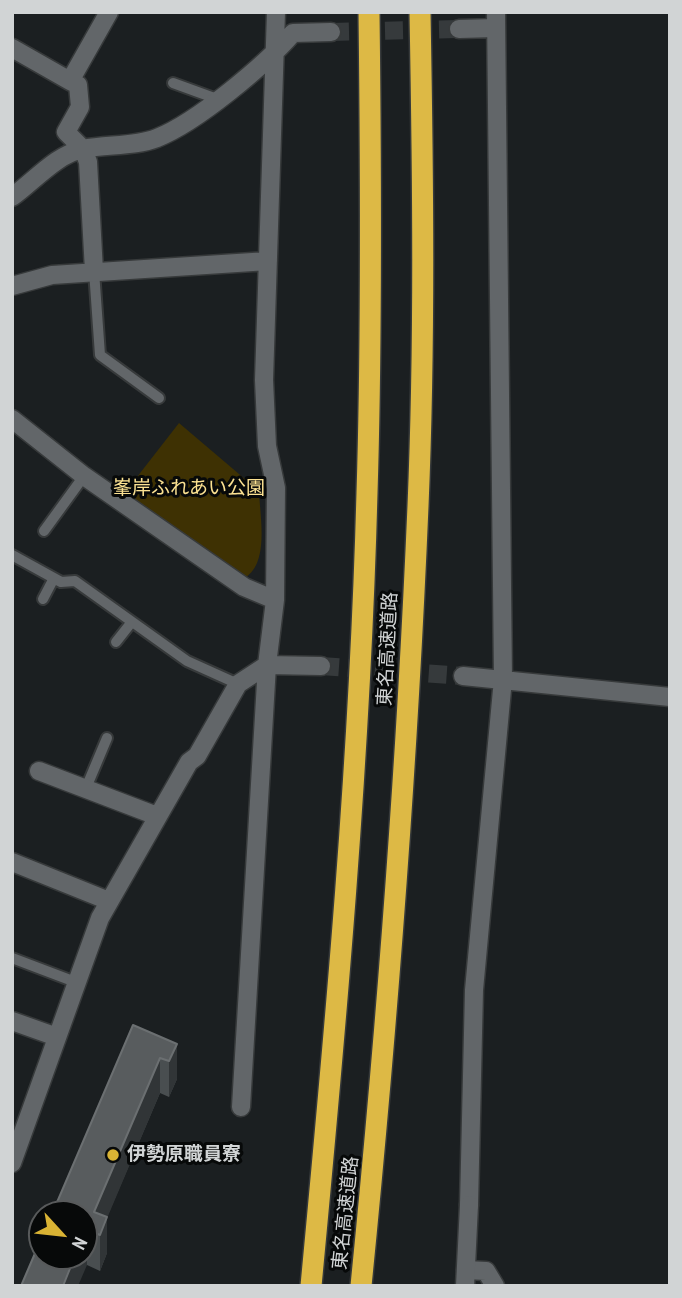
<!DOCTYPE html>
<meta charset="utf-8">
<style>
body{margin:0}
#map{position:relative;width:682px;height:1298px;overflow:hidden;background:#1b1f21;font-family:"PT Sans Narrow",sans-serif}
canvas{display:block}
.frame{position:absolute;inset:0;border:14px solid #d1d4d5;pointer-events:none}
.north{position:absolute;left:28px;top:1200px;width:70px;height:70px;box-sizing:border-box;background:#070909;border:2px solid #585a5b;border-radius:50%;rotate:117deg;font-size:19px;font-weight:700;line-height:28px;text-align:center;color:#d1d4d5}
.north::after{content:'';display:block;margin:auto;width:24px;height:32px;background:#d9b334;clip-path:polygon(50% 0,100% 100%,50% 72%,0 100%)}
</style>
<div id="map">
<canvas width="682" height="1298"></canvas>
<div class="frame"></div>
<div class="north">N</div>
</div>
<script>
const ctx = document.querySelector('canvas').getContext('2d');
ctx.lineJoin = 'round';
function fill(path, color) { ctx.fillStyle = color; ctx.fill(path, 'evenodd'); }
function stroke(path, color, width, dash) { ctx.strokeStyle = color; ctx.lineWidth = width; ctx.lineCap = dash ? 'butt' : 'round'; ctx.setLineDash(dash || []); ctx.stroke(path); }
function drawText(font, color, halo, rows, align = 'center') {
  ctx.font = font + ' "PT Sans Narrow","Noto Sans JP",sans-serif'; ctx.lineWidth = 6; ctx.setLineDash([]); ctx.textBaseline = 'middle'; ctx.strokeStyle = halo; ctx.fillStyle = color; for (const [text, x, y, turn = 0] of rows) {
    ctx.save(); ctx.translate(x, y); ctx.rotate((+turn || 0) * Math.PI / 180); ctx.textAlign = isNaN(turn) ? turn : align; if (halo) ctx.strokeText(text, 0, 0); ctx.fillText(text, 0, 0); ctx.restore();
  }
}
fill(new Path2D(`
 M179 423 259 491C260 518 270 565 243 579L123 495Z`), '#3e3103');
stroke(new Path2D(`
 M331 32 459 29
 M321 666 463 676`), '#363a3c', 18, [18, 9]);
const service = new Path2D(`
 M173 83 217 99
 M94 271 100 355 159 398
 M44 531 84 476
 M12 555 61 582 75 581 187 661 238 684
 M43 599 54 578
 M116 642 131 623
 M86 788 107 738
 M12 958 78 983`);
const minor = new Path2D(`
 M459 29 496 28
 M12 48 70 81
 M12 197C33 182 57 154 83 149 107 144 134 147 157 138 197 122 264 66 293 33L331 32
 M94 271 88 162 83 149 66 132 80 107 78 85 70 81 109 12
 M12 286 52 275 268 261
 M12 419 84 476 244 587 275 600
 M463 676 670 697
 M39 771 157 816
 M12 862 109 901
 M12 1021 57 1037
 M241 1107 267 665 275 600 276 488 267 446 264 380 276 12
 M12 1163 100 918 189 762 197 756 238 684 267 665 321 666
 M469 1205 474 990 503 679 496 12
 M466 1270 486 1271 495 1286`);
const tertiary = new Path2D(`
 M465 1286 469 1205`);
const motorway = new Path2D(`
 M311 1286C336 1022 360 758 367 493 372 333 371 173 369 12
 M361 1286C387 1026 407 766 418 506 425 341 423 177 420 12`);
stroke(service, '#373a3b', 14);
stroke(minor, '#373a3b', 21);
stroke(tertiary, '#373a3b', 21);
stroke(motorway, '#373a3b', 24);
stroke(service, '#626669', 10);
stroke(minor, '#626669', 18);
stroke(tertiary, '#626669', 18);
stroke(motorway, '#ddb945', 21);
fill(new Path2D(`
 M133 1025 177 1044V1079L169 1097 160 1093 107 1217V1253L100 1271 87 1265 84 1214Z`), '#494e50');
fill(new Path2D(`
 M177 1044V1079L169 1097V1061Z
 M160 1058V1093L100 1235 94 1212Z
 M107 1217V1253L100 1271V1235Z
 M87 1230V1265L78 1286H63L75 1256H84V1235Z`), '#313537');
const building = new Path2D(`
 M133 1025 177 1044 169 1061 160 1058 94 1212 107 1217 100 1235 87 1230 84 1235V1214H52Z
 M42 1237V1256H75L63 1286H21Z`);
fill(building, '#585c5e');
stroke(building, '#6b6f71', 2);
for (const [x, y, r, color] of [
 [113,1155,7,"#d9b334"]
]) { const dot = new Path2D(); dot.arc(x, y, r, 0, 2 * Math.PI); ctx.fillStyle = color; ctx.fill(dot); stroke(dot, '#070909', 2.5); }
drawText('19px', '#fce292', '#070909', [
 ["峯岸ふれあい公園",189,489]
]);
drawText('19px', '#d1d4d5', '#070909', [
 ["東名高速道路",388,649,-87],
 ["東名高速道路",346,1213,-84]
]);
drawText('bold 19px', '#d1d4d5', '#070909', [
 ["伊勢原職員寮",127,1155]
], 'left');
</script>
